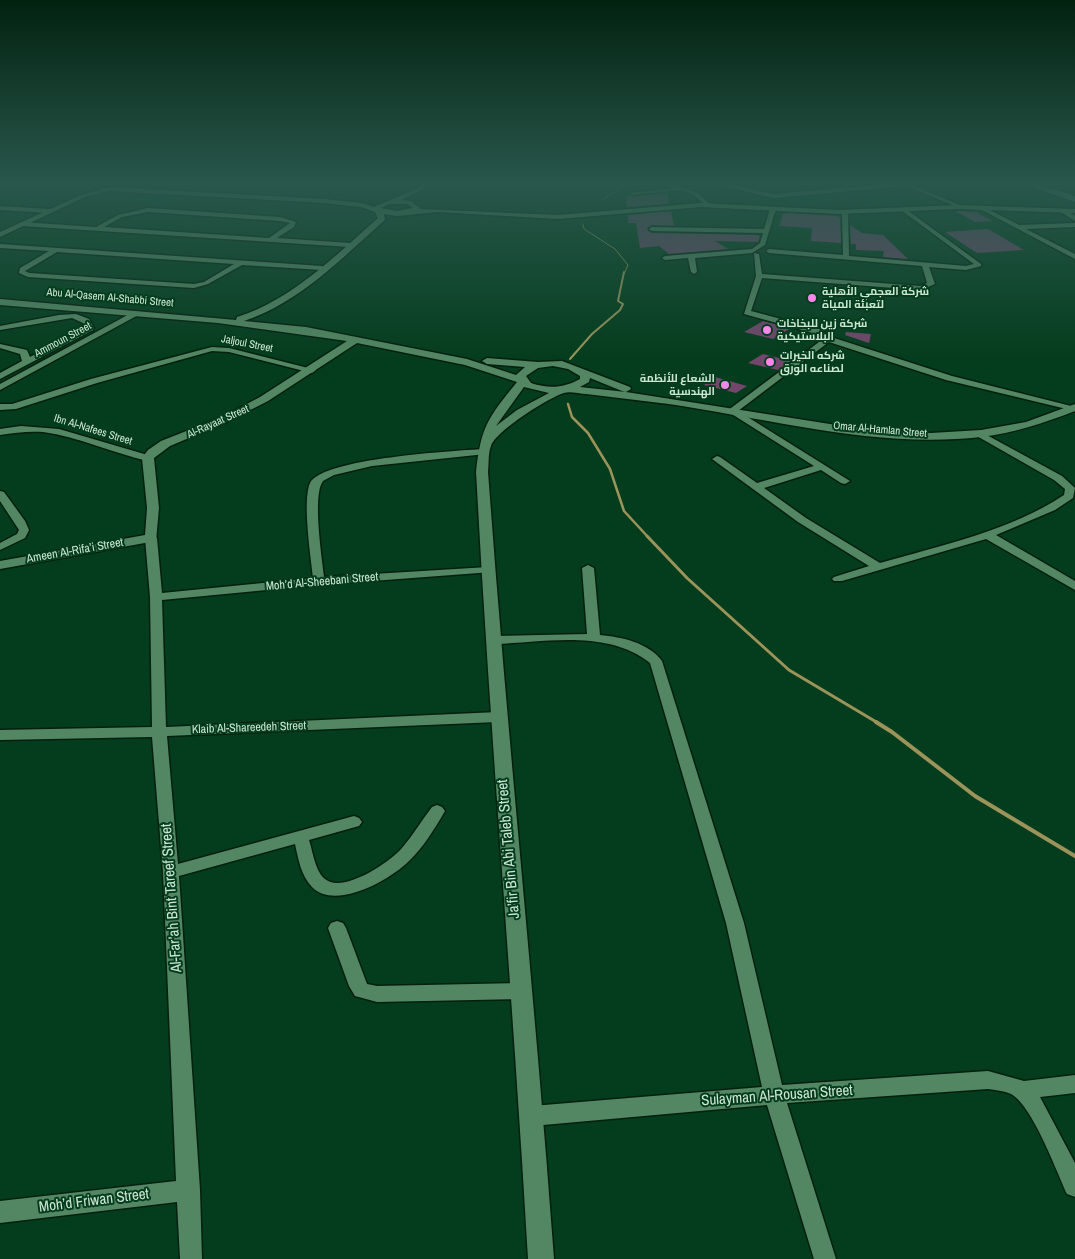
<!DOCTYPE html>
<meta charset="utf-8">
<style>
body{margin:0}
canvas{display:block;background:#043d1d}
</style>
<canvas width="1075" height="1259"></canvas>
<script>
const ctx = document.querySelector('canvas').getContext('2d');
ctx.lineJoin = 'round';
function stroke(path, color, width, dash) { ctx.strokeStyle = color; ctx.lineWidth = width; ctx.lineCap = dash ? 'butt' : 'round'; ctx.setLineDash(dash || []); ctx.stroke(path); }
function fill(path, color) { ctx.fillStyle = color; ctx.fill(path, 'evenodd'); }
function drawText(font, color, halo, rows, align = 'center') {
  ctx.font = font + ' "Archivo Narrow",Cairo,sans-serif'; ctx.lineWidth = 4; ctx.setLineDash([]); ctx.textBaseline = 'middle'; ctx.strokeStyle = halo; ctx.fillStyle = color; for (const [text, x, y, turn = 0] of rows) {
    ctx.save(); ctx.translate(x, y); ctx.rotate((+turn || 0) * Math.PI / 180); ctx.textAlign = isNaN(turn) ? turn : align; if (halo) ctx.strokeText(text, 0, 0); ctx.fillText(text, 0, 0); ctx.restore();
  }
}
stroke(new Path2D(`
 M603 199 632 181
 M583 224 584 229 615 249 628 265 624 274`), '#9b9359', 1);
stroke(new Path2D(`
 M570 359 592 334 620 310 623 304 618 301 624 272`), '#9b9359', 2);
stroke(new Path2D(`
 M568 404 572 417 588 433 610 469 624 511 648 537`), '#9b9359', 2.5);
stroke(new Path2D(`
 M647 536 687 578 789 670 878 723`), '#9b9359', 3);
stroke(new Path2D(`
 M876 722 892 732 975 796 1075 856`), '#9b9359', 4);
fill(new Path2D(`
 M667 193 669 204 627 207 626 196Z
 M671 211 674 226 652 225 647 228 648 231 652 233 755 235 760 236 758 242 715 241 728 249 669 254 659 246 640 248 636 223H628V215Z
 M955 211 976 212 992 221 975 222Z
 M789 213 838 216 840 218 841 243 811 241 812 228 779 226 783 214Z
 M850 225 862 233 883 235 908 259 883 257 884 251 856 250V244H851Z
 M988 229 1024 250 977 253 945 232Z
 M763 321 775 324 789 329 773 339 744 332Z
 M846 332 871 334 869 343 845 335Z
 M763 354 791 361 778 370 748 363Z
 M715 377 747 386 736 393 704 385Z`), '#73476c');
const minor = new Path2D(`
 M664 181 698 193 711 205 706 206 694 195 680 190 633 195 630 193 675 188 662 184Z
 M702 181H714L773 194 920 181H945L912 185 965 207 960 208 906 186 773 198Z
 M0 206 49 209 52 211 49 213 0 210Z
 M982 206 1019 225 1075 223V227L1026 229 1075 254V259L980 209Z
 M773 207 776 209 765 245 752 253 695 258 697 272 694 274 691 272 688 258 665 260 662 258 665 256 752 249 760 243 763 233 652 231 649 229 652 227 764 229 770 209Z
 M903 207 981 264V266L966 270 929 267 935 284 921 290 762 278 751 311 819 329 831 337 952 376 1075 407V411L946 380 829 342 738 411 850 481 845 484 841 483 821 470 764 488 806 518 880 563C942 545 1010 531 1064 495L1065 489 1054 480 975 435 980 432 983 433 1062 476 1075 488 1073 498 1055 510 996 535 1075 581V590L986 539 842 581H834L832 579 834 577 869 566 798 522 712 459 717 456 720 457 757 483 814 466 727 411 823 339 813 333 744 314 756 276 754 253 759 254 762 274 920 286 927 283 922 266 769 253 766 251 769 249 843 255 842 212 845 210 848 212 849 256 966 266 974 264 901 210Z
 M148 208 280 217 296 222 294 227 277 238 350 243 353 245 350 247 22 226 19 224 22 222 96 227 118 215ZM148 212 280 221 290 223 269 238 104 227 122 217Z
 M1063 209 1075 216V221L1061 212Z
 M0 244 322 266 325 268 322 270 242 265 208 284 194 288 28 277 19 273 20 268 49 251 0 248ZM57 252 234 264 204 282 194 284 29 273 25 271Z
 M135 311 142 313 0 390V384Z
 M76 314 89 319 94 328 93 330 0 379V373L22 361 20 354 0 348V344L27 350 30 357 86 327 83 323 72 318 0 330V326L59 315Z
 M212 347 229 348 316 370 312 373 229 352 212 351 97 383 16 409 0 410V404H12L91 379Z
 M21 426 59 429 151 456 153 458 148 461C113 453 79 437 43 432 28 431 14 433 0 435V429Z
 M483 449 488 452 486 454 372 466 334 475 323 481C312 495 322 558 324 577L488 567 494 570 492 572 319 585 162 600 166 727 498 712 503 714 505 717 503 720 498 722 167 736 178 864 354 816 359 818 362 822 359 826 309 840C313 852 315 871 325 879 343 894 390 862 402 848 413 835 422 820 432 807L437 805 442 807 445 811C435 828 423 848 409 861 390 880 335 911 312 887 301 876 298 858 295 844L179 876 200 1190 202 1259H180L177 1202 0 1223V1201L176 1181 163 872 152 737 0 740V730L152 727 150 597 145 538 147 536H155L157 538 162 593 313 578C311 558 302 501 310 483 323 458 454 451 483 449Z
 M0 491 4 492 25 521 29 530 25 538 0 550V543L17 534 19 530 0 501Z
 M588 565 594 568 600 635C622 637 649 643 662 661L744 923 782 1085 988 1071 1024 1081 1075 1075V1093L1040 1097 1075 1163V1197L1067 1194C1056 1170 1032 1105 1011 1094 1004 1091 995 1090 988 1089L787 1103 836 1259H814L767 1105 532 1126 525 1123 522 1116 525 1109 532 1106 762 1087 726 923 650 663C608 629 545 642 495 644L489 640 495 636 587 634 582 568Z
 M337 921 343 923 346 928 367 984 377 986 521 983 527 985 530 991 527 997 521 999 377 1002 355 996 349 986 328 928 331 923Z`);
const tertiary = new Path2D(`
 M423 181H430L422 190 401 200 411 201 421 209 558 215 701 203 839 210 958 205 1075 209V213L958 209 839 214 701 207 558 219 437 212 397 216 384 214 385 220C343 257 299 303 244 321L306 327 467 359 516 375 525 367 487 364 482 361 487 358 538 362 562 361 630 387 631 389 626 392 830 424 880 430 931 433 981 430 1026 422 1075 404V411C1044 423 1014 433 981 437 877 449 771 419 669 404 641 401 614 397 586 394 580 394 570 391 564 393 548 398 496 431 491 446 488 453 489 464 488 472 507 735 535 996 554 1259H528C513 996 490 735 476 472 481 426 488 418 517 382L465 365 357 343 268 401 229 421 170 446 154 458 159 508 156 541 0 569V561L145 535 147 508 142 458 148 450 161 441 222 417 260 397 347 341 218 323 0 305V299L236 320 237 317C292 300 336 255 378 218L375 212 361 207 324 203 109 191 85 197 0 237V232L81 195 109 187 324 199 362 203 374 207 418 188ZM389 204H407L413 208 397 211 381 208ZM553 366 568 369 580 376V379C564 388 549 389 531 383L526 376 538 368ZM590 378 622 391 626 392 580 387 589 382ZM524 387 549 393 517 410 496 426Z`);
const primary = new Path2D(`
 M1015 181H1029L1075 196V202Z`);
stroke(minor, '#05200e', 3);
stroke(tertiary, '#05200e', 3);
stroke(primary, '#05200e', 2);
fill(minor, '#538662');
fill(tertiary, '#538662');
fill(primary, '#488d88');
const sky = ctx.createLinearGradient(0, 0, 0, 358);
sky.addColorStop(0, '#022210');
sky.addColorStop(0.51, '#29574c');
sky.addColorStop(1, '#29574c00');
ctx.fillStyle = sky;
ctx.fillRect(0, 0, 1075, 358);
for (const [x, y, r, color] of [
 [812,298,5,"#f987e9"],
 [767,330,5,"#f987e9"],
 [770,362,5,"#f987e9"],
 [725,385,5,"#f987e9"]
]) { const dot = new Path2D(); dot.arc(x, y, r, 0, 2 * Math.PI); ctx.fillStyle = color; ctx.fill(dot); stroke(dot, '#043d1d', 2); }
drawText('bold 11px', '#cbe6d2', '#043d1d', [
 ["شركة العجمي الأهلية",822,292],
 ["لتعبئة المياة",822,305],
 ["شركة زين للبخاخات",777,324],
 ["البلاستيكية",777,337],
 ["شركه الخيرات",780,356],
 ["لصناعه الورق",780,369],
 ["الشعاع للأنظمة",715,379,"right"],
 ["الهندسية",715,392,"right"]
], 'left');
drawText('11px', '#cbe6d2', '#043d1d', [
 ["Abu Al-Qasem Al-Shabbi Street",110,298,5],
 ["Ammoun Street",63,340,-28],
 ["Jaljoul Street",247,344,11],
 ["Al-Rayaat Street",218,422,-24],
 ["Ibn Al-Nafees Street",93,430,17],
 ["Omar Al-Hamlan Street",880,430,5]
]);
drawText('12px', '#cbe6d2', '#043d1d', [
 ["Ameen Al-Rifa’i Street",75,551,-10],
 ["Moh’d Al-Sheebani Street",322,582,-5],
 ["Klaib Al-Shareedeh Street",249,728,-2]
]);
drawText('15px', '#cbe6d2', '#043d1d', [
 ["Ja’fir Bin Abi Taleb Street",509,849,-95],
 ["Al-Far’ah Bint Tareef Street",172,898,-94],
 ["Sulayman Al-Rousan Street",777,1096,-4],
 ["Moh’d Friwan Street",94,1201,-7]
]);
</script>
